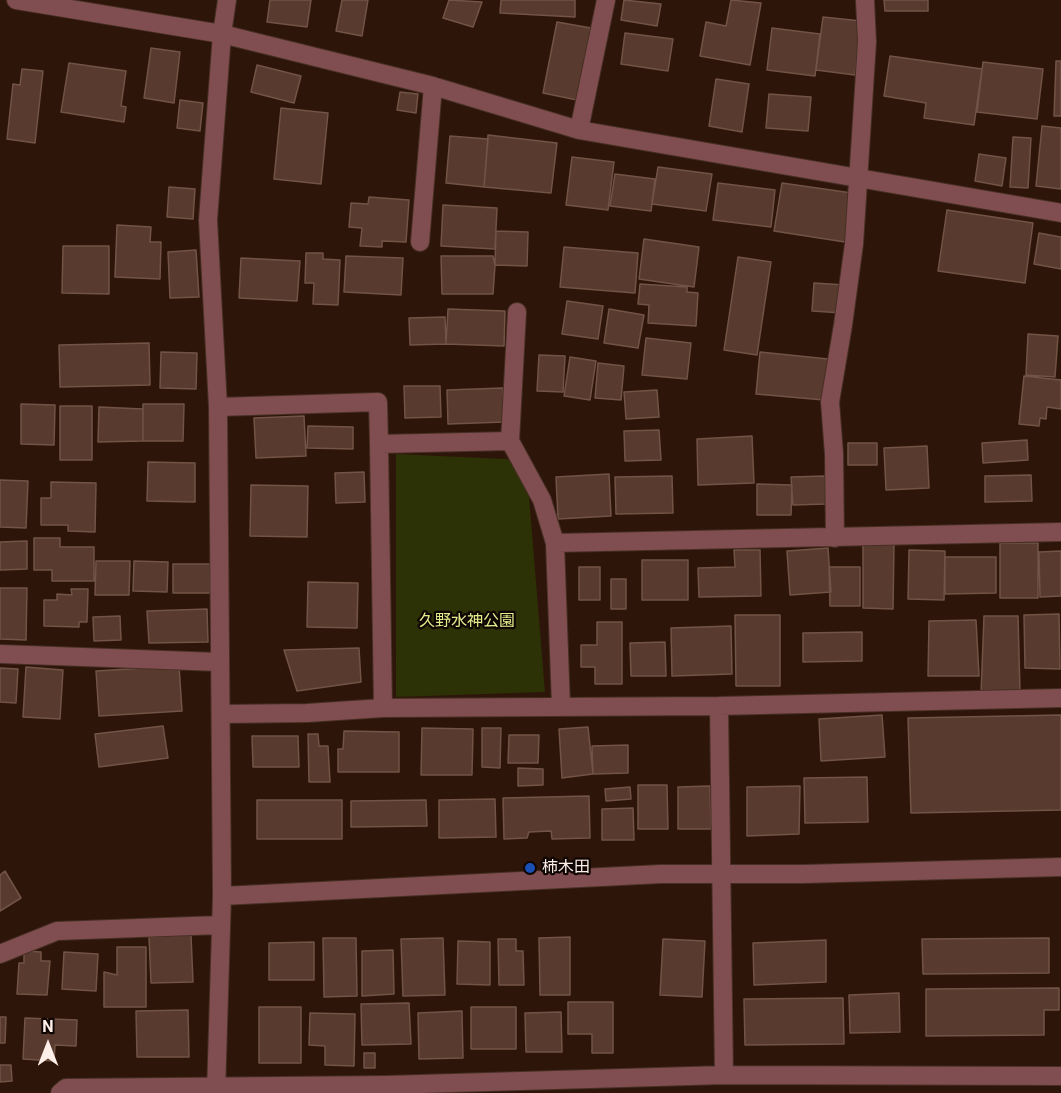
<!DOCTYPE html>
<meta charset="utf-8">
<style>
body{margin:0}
#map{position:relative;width:1061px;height:1093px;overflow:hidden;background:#2e1509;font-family:Roboto,sans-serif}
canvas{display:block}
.north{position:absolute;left:18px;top:1015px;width:60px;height:60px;-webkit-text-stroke:4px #0f0502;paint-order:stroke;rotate:0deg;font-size:16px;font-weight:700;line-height:24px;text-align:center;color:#ffefe9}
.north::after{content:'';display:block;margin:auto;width:21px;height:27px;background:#ffefe9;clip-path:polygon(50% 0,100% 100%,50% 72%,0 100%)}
</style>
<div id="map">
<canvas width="1061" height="1093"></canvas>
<div class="north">N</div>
</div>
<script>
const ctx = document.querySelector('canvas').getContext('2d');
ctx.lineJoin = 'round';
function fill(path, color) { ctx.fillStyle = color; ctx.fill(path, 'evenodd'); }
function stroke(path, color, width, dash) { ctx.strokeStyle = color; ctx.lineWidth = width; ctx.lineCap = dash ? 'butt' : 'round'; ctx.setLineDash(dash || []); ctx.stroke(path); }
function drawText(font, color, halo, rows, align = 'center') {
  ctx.font = font + ' Roboto,"Noto Sans JP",sans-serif'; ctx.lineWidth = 4.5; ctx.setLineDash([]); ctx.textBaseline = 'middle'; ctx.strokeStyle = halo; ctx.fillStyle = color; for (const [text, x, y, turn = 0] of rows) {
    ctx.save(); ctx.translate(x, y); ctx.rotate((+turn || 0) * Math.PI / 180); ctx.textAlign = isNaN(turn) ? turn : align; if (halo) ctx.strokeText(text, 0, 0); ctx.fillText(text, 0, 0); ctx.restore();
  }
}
fill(new Path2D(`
 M396 454 526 460 545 692 396 697Z`), '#2d3106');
const building = new Path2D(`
 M270 0H311L307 27 267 22Z
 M342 0H368L362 36 336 31Z
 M449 0 482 2 473 27 443 18Z
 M501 0H575V17L500 13Z
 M624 0 661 4 657 26 621 20Z
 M731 0 761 3 750 65 700 56 706 22 726 26Z
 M884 0H928V11H885Z
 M823 17 861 21 855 75 816 70Z
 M557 22 591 28 577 100 543 93Z
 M772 28 820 34 815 76 767 70Z
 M625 33 673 39 668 71 621 64Z
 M151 48 180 52 174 103 144 98Z
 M890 56 982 69 974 125 924 118 926 103 884 96Z
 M1056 61H1061V116H1054Z
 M983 62 1043 69 1037 119 977 112Z
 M69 63 126 71 121 106 126 107 124 122 61 112Z
 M257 65 301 76 294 103 251 92Z
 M22 69 43 71 35 143 7 139 13 84 20 85Z
 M716 79 749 84 742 132 709 126Z
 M400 92 418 94 416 113 397 110Z
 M769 94 811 97 808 131 766 128Z
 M180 100 203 103 200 131 177 128Z
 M281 108 328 113 321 184 274 179Z
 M1042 126 1061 128V189L1036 186Z
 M488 135 557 143 551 193 484 187Z
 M450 136 488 139 484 187 446 183Z
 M1013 137 1031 138 1028 188 1010 187Z
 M979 154 1006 158 1002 186 975 181Z
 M572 157 614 162 608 210 566 205Z
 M658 167 712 174 706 211 652 204Z
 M615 174 655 179 651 211 610 206Z
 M718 183 775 190 771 227 713 220Z
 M782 183 852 193 845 242 774 231Z
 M169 187 195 189 193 219 167 217Z
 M369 197 409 200 406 242 382 241V247L360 246 362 228 349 227 351 203 368 204Z
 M443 205 497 208 495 249 441 246Z
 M947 210 1033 223 1025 283 938 271Z
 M117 225 151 227 150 242H161L160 279 115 277Z
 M496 231 528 232 527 266 495 265Z
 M1039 233 1061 237V269L1034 264Z
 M644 239 699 247 694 287 639 279Z
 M63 246H109V294L62 293Z
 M564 247 638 253 635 293 560 287Z
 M196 250 199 297 170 298 168 252Z
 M306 253H323V259L340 260 338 305 313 304 314 283H305Z
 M346 256 403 258 401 295 344 292Z
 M441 256H493L495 265 493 294H442Z
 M738 257 771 262 757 355 724 350Z
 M241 258 300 261 297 301 239 298Z
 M814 283 845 285 843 313 812 311Z
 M640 284 687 287V292L698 293 696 326 648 323 649 305 638 304Z
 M567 301 603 306 598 339 562 334Z
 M448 309 505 311 504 346 446 344Z
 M609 309 644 315 638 348 604 343Z
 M445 317 446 344 410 345 409 318Z
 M1028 334 1058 336 1055 377 1026 375Z
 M646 338 691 343 687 379 642 375Z
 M149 343 150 385 60 387 59 345Z
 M161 352 197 353 196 389 160 388Z
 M760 352 828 359 824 400 756 394Z
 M539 355 565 356 563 392 537 391Z
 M570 357 596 361 590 400 564 396Z
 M598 363 624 366 621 400 595 398Z
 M1024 376 1061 380V409L1047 407 1046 419 1040 418 1039 426 1019 424Z
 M404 386H440L441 417 405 418Z
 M503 388 504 422 448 424 447 390Z
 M657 390 659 417 626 419 624 392Z
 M21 404 55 405 54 445 21 444Z
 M143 404H184L183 441H143Z
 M60 406H92V460H60Z
 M99 407 143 409V441L98 442Z
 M304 416 306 456 256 458 254 418Z
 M308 426 353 427V449L307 448Z
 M659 430 661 460 625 461 624 431Z
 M752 436 754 483 698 485 697 439Z
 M1027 440 1028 460 983 463 982 443Z
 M848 443H877V465H848Z
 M927 446 929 488 886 490 884 448Z
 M148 462 195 463V502L147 501Z
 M364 472 365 502 336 503 335 473Z
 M609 474 611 516 558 519 556 477Z
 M1031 475 1032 501 985 502V476Z
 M672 476 673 513 616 514 615 477Z
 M825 476 826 504 793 505 791 477Z
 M0 480 28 481 26 528 0 527Z
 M51 482 96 483 95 532 68 531V525H41V498H51Z
 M757 484 792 485 791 515H757Z
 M251 485 308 486 307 537 250 536Z
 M34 538H60V547H94V581H52V570H34Z
 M27 541V569L0 570V542Z
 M1000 543H1038V598H1000Z
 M863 544H894L893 609 863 608Z
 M828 548 831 592 790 595 787 551Z
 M734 550H760L761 596 699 597 698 568 735 567Z
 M909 550 945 551 944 600 908 599Z
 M1061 551V596L1040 597 1039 552Z
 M945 557H996V593L945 594Z
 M642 560H688V600H642Z
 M96 561H130L129 595H95Z
 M134 561 168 562 167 592 133 591Z
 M173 564H210V593H173Z
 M579 567H600V600H579Z
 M829 567H860V606H830Z
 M611 579H626V609H611Z
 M308 582 358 583 357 628 307 627Z
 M0 588H27L26 640 0 639Z
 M71 589H88L87 622H79V627L44 626V600H57V594L72 595Z
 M207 609 208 642 149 643 147 611Z
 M1059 614 1060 669 1025 668 1024 615Z
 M735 615H780V686H736Z
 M120 616 121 640 94 641 93 617Z
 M984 616H1018L1020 692 981 694Z
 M976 620 979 676H928L929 621Z
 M597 622H622V684H595V667H581V645H597Z
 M731 626 732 674 672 676 671 628Z
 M862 632V661L803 662V633Z
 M665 642 666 676H631L630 643Z
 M359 648 361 682 297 691 284 650Z
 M179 666 182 711 99 716 96 671Z
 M26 667 63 670 60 719 23 717Z
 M0 668 18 669 16 703 0 702Z
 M882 715 885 757 821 761 819 719Z
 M1061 715V810L911 813 908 718Z
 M163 726 168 758 99 767 95 734Z
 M588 727 593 774 562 778 559 729Z
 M422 728 473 729 472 775H421Z
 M482 728H501L500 768 482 767Z
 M344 731 399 732V772H338V749H343Z
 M308 734H318L319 746H328L330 782H309Z
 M509 735H539L538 763H508Z
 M252 736H298L299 767H253Z
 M628 745V773L593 774 592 746Z
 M518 768 543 769V785L518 786Z
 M867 777 868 822 805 823 804 778Z
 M638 785H667L668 829H638Z
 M710 786 711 829H678V787Z
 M800 786 799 834 747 836V787Z
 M630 787 631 799 606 801 605 789Z
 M589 796 590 838 552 839 551 831 529 832 527 838 504 839 503 798Z
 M495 799 496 837 439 838V800Z
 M257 800H342V839H257Z
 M426 800 427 826 351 827V801Z
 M633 808 634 840H602V809Z
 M5 871 21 898 0 911V875Z
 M191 935 193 982 151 983 149 937Z
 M570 937V995H540L539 938Z
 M323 938H356L357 996 324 997Z
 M443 938 445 995 403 996 401 939Z
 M1049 938V973L923 974 922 939Z
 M498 939H516V951H523L524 985H499Z
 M663 939 705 941 702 997 660 995Z
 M826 940V982L754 985 753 943Z
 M458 941 490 942V985L457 984Z
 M314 942V980H269V943Z
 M117 947H146V1007H104V972L117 975Z
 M393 950 394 994 362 996V951Z
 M24 951 41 952V961H50L47 995 17 994 19 963H24Z
 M64 952 98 954 96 991 62 989Z
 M1059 988V1010H1044V1035L926 1036V989Z
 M899 993 900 1032 850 1033 849 995Z
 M843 998 844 1044 745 1045 744 999Z
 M568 1002H613V1053H592V1034H568Z
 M409 1003 411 1044 362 1045 361 1004Z
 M259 1007H301V1063H259Z
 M471 1007H516V1049H471Z
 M188 1010 189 1057H137L136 1011Z
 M462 1011 463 1058 419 1059 418 1013Z
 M561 1012 562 1052H526L525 1013Z
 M310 1013 355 1014 354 1066 325 1065V1046L309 1045Z
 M0 1017H6L5 1043H0Z
 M25 1018 77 1020 76 1046 55 1045 54 1061 23 1059Z
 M364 1053H375V1068H364Z
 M0 1065H11L12 1081 0 1082Z`);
fill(building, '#583b2e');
stroke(building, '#725446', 1.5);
const minor = new Path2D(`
 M16 0 222 34 433 86 579 130 1061 213
 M579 130 606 0
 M420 242 433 86
 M218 407 378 402 379 444 510 441 542 500 555 543 561 706
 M510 441 517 312
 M379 444 383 708
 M835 538 834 454 830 402 843 325 854 244 867 42 865 0
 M555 543 1061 532
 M0 654 219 662
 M221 714 307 713 383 708 719 706
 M222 896 661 874H803L1061 867
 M0 954 57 931 220 925
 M724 1075 719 706 1061 698
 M60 1093 66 1088 386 1085 724 1075 1061 1076
 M216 1093 222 896 218 407 208 220 222 34 227 0`);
stroke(minor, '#472f24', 20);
stroke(minor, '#804e50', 18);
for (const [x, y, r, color] of [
 [530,868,6,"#1a4fb4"]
]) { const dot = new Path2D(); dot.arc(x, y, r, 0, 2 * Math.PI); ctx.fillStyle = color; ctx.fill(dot); stroke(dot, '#0f0502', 2); }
drawText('16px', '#e1ec8b', '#0f0502', [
 ["久野水神公園",467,622]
]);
drawText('16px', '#ffefe9', '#0f0502', [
 ["柿木田",542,868]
], 'left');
</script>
